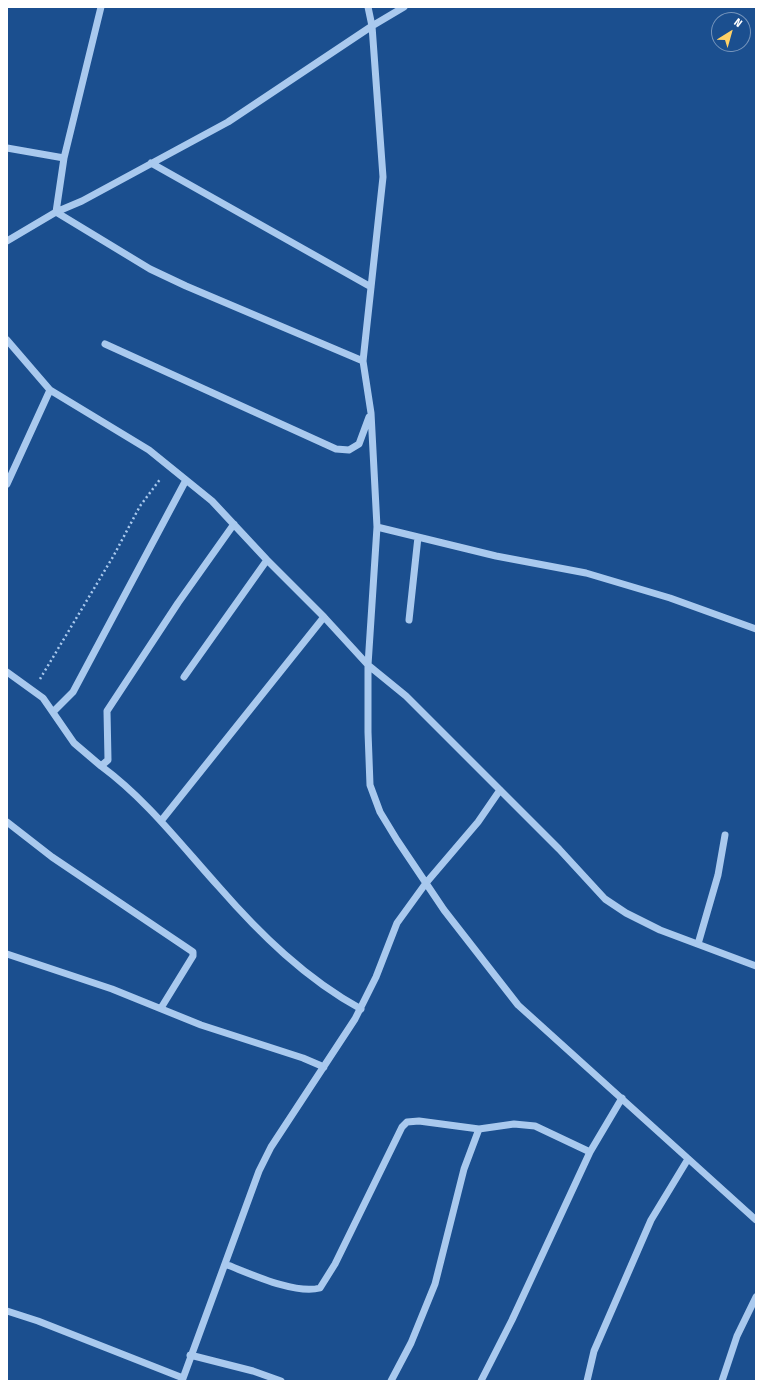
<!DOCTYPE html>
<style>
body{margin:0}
#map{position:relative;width:763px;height:1388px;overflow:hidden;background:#1b4f8f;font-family:"Fira Sans Condensed",sans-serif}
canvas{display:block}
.frame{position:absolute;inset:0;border:8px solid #fff;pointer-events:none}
.north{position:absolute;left:711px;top:12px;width:40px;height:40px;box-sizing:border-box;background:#1b4f8f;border:1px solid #7695bc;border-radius:50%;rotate:37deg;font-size:11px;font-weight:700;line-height:16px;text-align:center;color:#fff}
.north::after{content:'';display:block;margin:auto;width:14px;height:18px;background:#ffd166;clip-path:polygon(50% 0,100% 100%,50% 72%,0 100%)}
</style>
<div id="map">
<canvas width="763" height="1388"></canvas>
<div class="frame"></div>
<div class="north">N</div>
</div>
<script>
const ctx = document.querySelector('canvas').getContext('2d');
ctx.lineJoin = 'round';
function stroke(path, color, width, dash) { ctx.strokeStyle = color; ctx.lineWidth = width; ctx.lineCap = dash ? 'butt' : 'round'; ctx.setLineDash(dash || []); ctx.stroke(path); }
stroke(new Path2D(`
 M40 679 114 555 140 506 161 478`), '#a9c9ee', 2.5, [2, 3]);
stroke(new Path2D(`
 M368 7 372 26 383 177 363 361 371 413 377 527 368 665V732L370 785 380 812 397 840 444 910 518 1005 756 1220
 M7 148 64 158 101 7
 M64 158 56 212 150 269 186 286 363 361
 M151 163 371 287
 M7 241 56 212 82 201 228 122 372 26 404 7
 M7 340 50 390 149 450 212 501 267 560 324 617 368 665 406 696 559 849 605 899 626 913 660 930 756 966
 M105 344 336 449 349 450 359 444 369 417
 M7 484 50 390
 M234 524 178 603 107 711 108 760 101 766C147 800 181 845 219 887 260 934 306 979 361 1009
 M377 527 496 556 586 573 670 598 756 629
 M409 620 418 537
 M7 672 43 698 74 743 101 766
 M184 677 267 560
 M53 712 73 692 186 480
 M161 821 324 617
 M7 822 52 857 193 952V956L161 1008
 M698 944 718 875 725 835
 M7 954 112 989 201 1025 303 1058 324 1067
 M225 1264C249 1273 295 1295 320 1288L335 1264 402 1127 407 1122 419 1121 479 1129 514 1124 535 1126 590 1152
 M7 1311 38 1321 183 1378
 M190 1355 253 1371 281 1381
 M182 1381 259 1171 271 1147 355 1019 376 977 397 923 426 883 478 822 500 790
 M391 1381 411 1343 435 1284 464 1169 479 1129
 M481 1381 512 1320 590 1152 622 1098
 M587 1381 594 1351 651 1220 688 1159
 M722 1381 737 1336 756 1297`), '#a9c9ee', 7);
</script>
